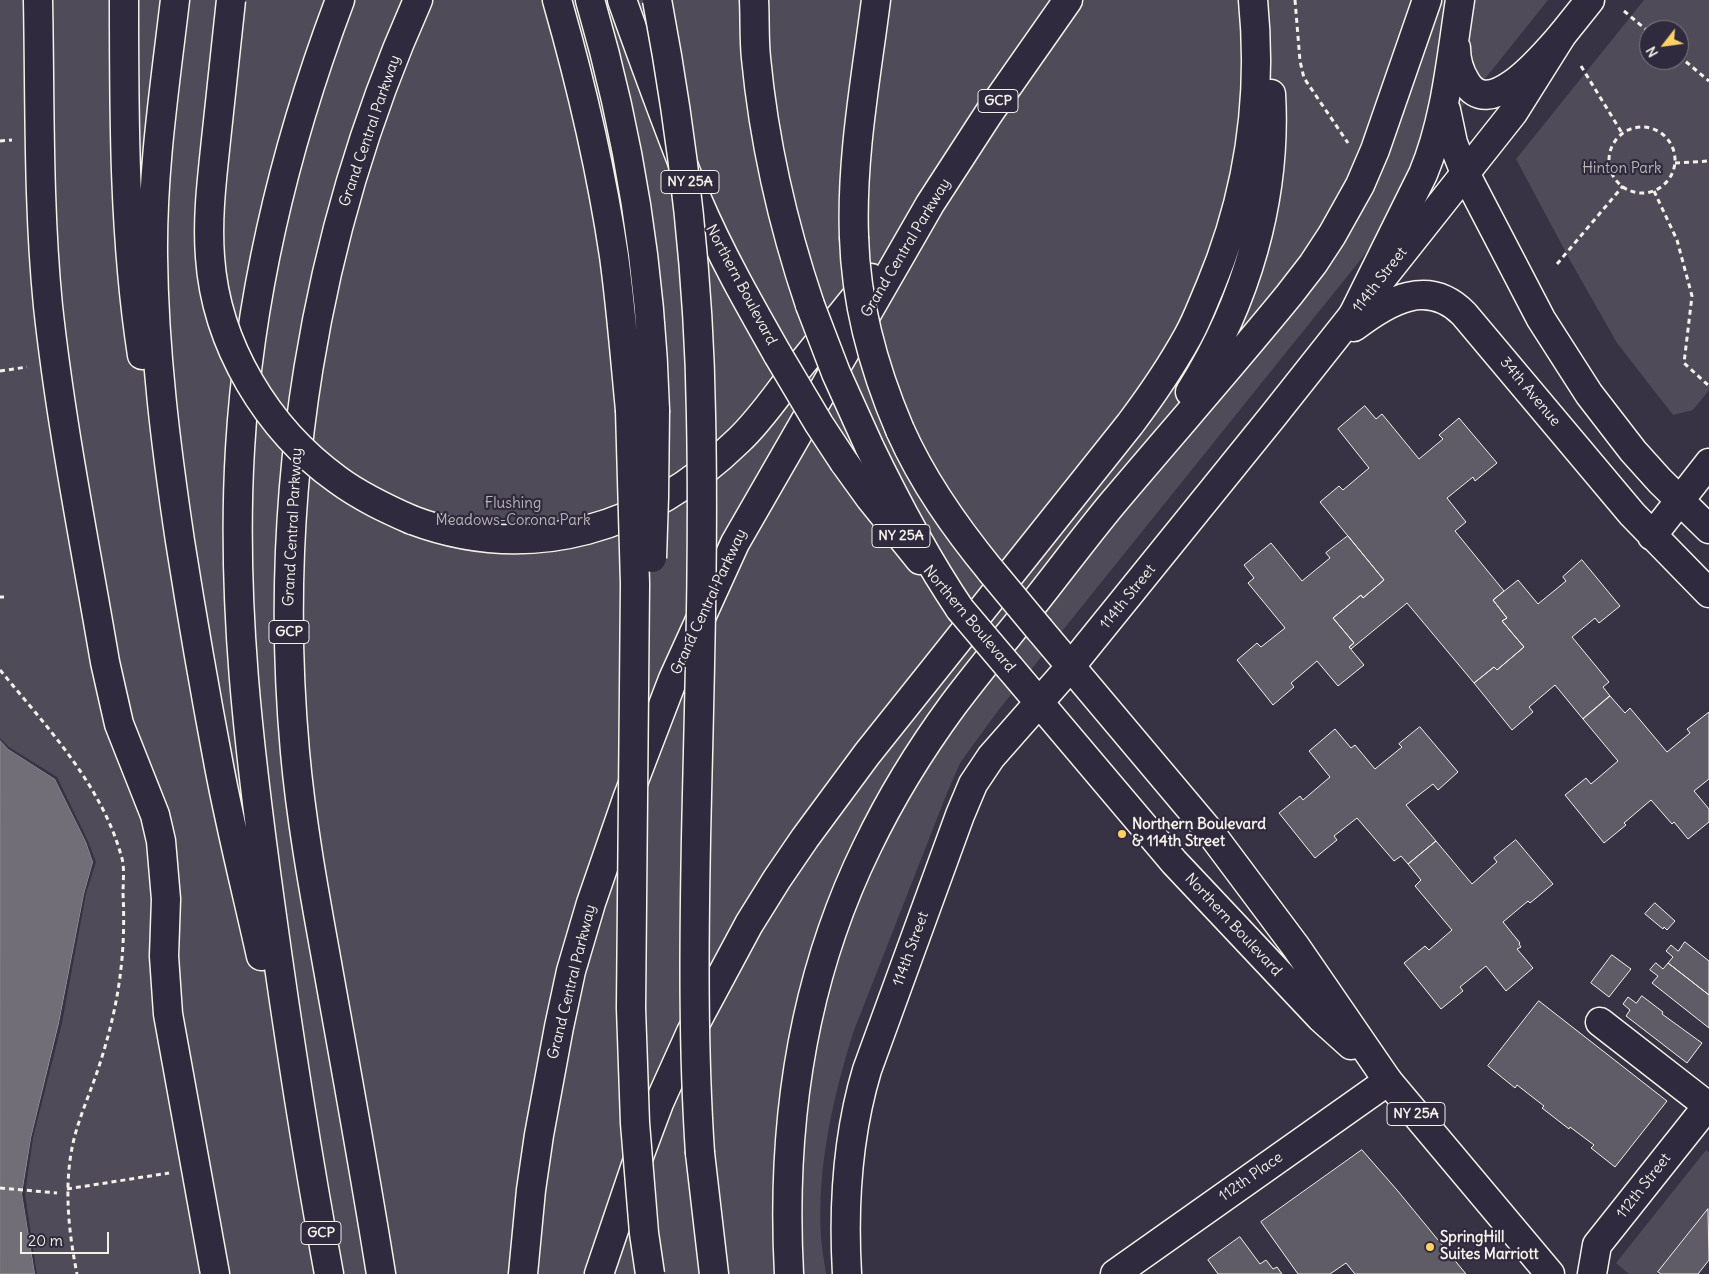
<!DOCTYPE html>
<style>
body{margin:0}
#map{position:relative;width:1709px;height:1274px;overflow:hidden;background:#373244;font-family:Delius,sans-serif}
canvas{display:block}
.north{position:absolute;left:1639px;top:20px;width:50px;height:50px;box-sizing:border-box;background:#2f2a3d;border:1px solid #7e7a81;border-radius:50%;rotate:240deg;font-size:14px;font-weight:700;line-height:20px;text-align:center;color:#f4f1e8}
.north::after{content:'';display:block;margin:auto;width:18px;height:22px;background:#ffd166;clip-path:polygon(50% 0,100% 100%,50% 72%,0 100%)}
.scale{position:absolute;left:20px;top:1232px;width:89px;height:22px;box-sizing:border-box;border:2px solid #f4f1e8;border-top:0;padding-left:6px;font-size:15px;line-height:18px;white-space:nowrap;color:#f4f1e8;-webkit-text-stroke:4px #2f2a3d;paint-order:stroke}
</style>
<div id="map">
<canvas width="1709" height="1274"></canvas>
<div class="north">N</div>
<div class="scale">20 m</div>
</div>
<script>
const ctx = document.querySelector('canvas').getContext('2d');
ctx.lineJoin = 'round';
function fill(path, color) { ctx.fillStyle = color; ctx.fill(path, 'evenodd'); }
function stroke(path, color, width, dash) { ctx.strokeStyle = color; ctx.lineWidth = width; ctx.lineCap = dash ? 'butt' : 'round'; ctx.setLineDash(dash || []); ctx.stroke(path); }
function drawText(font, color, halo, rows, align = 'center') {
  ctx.font = font + ' Delius,sans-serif'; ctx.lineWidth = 4.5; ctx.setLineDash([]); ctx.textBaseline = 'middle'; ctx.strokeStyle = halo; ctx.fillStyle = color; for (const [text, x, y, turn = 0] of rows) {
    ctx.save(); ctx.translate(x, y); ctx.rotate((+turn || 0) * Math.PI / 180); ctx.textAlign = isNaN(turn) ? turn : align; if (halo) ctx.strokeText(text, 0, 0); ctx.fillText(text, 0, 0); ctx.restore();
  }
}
fill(new Path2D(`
 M0 0H1548L1424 155 1379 235 1358 263 997 712 960 763 947 793 853 1033C833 1098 817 1167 821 1236 822 1249 824 1261 826 1274H0Z
 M1644 0H1709V390L1693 410 1673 415 1617 343 1571 262 1516 159ZM1649 30H1679V60H1649Z
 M1706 1150 1709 1152V1207L1657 1274H1629L1616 1263Z`), '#504b59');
const water = new Path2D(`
 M0 740 8 749 55 779 86 842 93 862 84 894 59 1022 31 1138 22 1193 35 1274H0Z`);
fill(water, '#726e77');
stroke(water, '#a6a2a4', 1);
fill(new Path2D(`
 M0 738 9 747 57 777 88 841 96 862 86 894 62 1023 33 1138 25 1194 37 1274H35L22 1194 31 1138 59 1023 84 894 93 862 86 842 55 779 8 749 0 740Z`), '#373244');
const building = new Path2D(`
 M1365 406 1376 419 1382 414 1419 459 1443 439 1439 435 1459 418 1497 463 1475 481 1473 477 1447 498 1466 522 1455 531 1504 591 1493 600 1507 618 1502 621 1524 647 1497 670 1494 667 1474 683 1407 603 1351 649 1349 647 1354 643 1333 618 1361 595 1363 598 1384 580 1320 502 1339 486 1343 490 1369 468 1338 429Z
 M1348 536 1384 580 1363 598 1361 595 1333 618 1354 643 1349 647 1364 665 1338 686 1317 661 1291 683 1294 687 1273 705 1237 660 1257 643 1261 647 1285 628 1248 583 1254 578 1244 565 1271 543 1302 581 1330 558 1326 553Z
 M1582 560 1620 606 1599 623 1595 618 1572 637 1609 682 1603 687 1610 696 1583 719 1555 685 1529 707 1533 712 1512 730 1474 683 1494 667 1497 670 1524 647 1502 621 1507 618 1493 600 1518 580 1538 604 1566 581 1563 577Z
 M1610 696 1625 713 1630 708 1667 752 1690 733 1687 729 1709 712V779L1694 791 1709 809V822L1688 839 1674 822 1672 824 1651 800 1624 823 1626 825 1604 843 1565 795 1586 778 1591 784 1618 761 1583 719Z
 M1420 727 1458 772 1438 790 1433 784 1406 805 1436 841 1408 864 1401 856 1394 861 1357 818 1334 836 1337 840 1315 858 1279 813 1300 796 1303 800 1330 777 1309 751 1335 729 1351 748 1355 745 1375 769 1402 747 1399 744Z
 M1516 840 1553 884 1530 903 1528 901 1503 922 1520 943 1519 944 1521 947 1517 949 1533 968 1506 991 1486 966 1460 987 1463 991 1441 1009 1404 963 1425 946 1429 950 1452 930 1415 886 1421 880 1408 864 1436 841 1472 884 1497 862 1494 858Z
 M1655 903 1675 921 1667 930 1664 927 1663 929 1645 914Z
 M1685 942 1709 961V995L1668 963 1673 957 1666 951 1671 945 1678 951Z
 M1612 955 1631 969 1609 997 1591 983Z
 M1656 963 1663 969 1668 963 1709 995V1028L1652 983 1658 976 1650 970Z
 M1642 996 1663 1012 1662 1014 1702 1043 1687 1063 1626 1016 1630 1010 1623 1004 1628 997 1636 1003Z
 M1539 1001 1667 1101 1615 1167 1591 1148 1594 1145 1570 1127 1569 1129 1542 1108 1544 1106 1517 1085 1515 1088 1488 1066Z
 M1362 1150 1397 1190 1466 1274H1355L1346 1263 1330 1274H1298L1261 1222Z
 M1708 1209 1709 1260 1698 1274H1661L1658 1272Z
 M1240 1237 1260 1264 1266 1260 1273 1269 1277 1267 1282 1274H1218L1208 1260Z`);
fill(building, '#5f5c67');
stroke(building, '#f4f1e8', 1);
const minor = new Path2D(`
 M38 0C40 102 38 205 48 306 61 426 85 544 105 662L119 724 155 815 161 841 166 899 164 956 168 1014 215 1274
 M1465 173 1541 319 1589 394 1633 451 1660 481 1709 529
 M1354 327C1388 301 1428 277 1464 314L1632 514 1709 593
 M1652 536 1709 463
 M1071 666 1273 416 1513 113 1562 35 1590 0
 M1600 1022 1708 1106
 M1115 1274 1388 1081
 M1592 1274 1597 1245 1709 1104`);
const major = new Path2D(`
 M622 0C646 67 670 134 697 199 720 253 749 304 778 355
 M854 237C851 158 866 78 876 0
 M900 430C923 482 955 527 991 571
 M844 462 870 498 920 560
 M1040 630 1210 832 1296 947 1388 1081 1550 1274
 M1010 668 1174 862 1321 1018 1351 1045
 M847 1274C843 1205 847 1137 867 1070L960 815 973 784 991 757 1071 666`);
const highway = new Path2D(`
 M124 0C124 118 124 238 142 355
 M175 0C165 85 152 170 153 256 154 352 166 447 180 541 192 617 205 692 219 766 231 830 247 893 261 956
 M557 0C581 84 601 169 614 256 621 307 625 359 630 410
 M590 0C629 133 651 272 655 410
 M754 0C755 19 754 39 756 58 764 142 783 225 810 305
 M1456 48C1456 60 1459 71 1466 82 1490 123 1545 54 1562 35
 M1446 110 1453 143 1465 173
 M1353 315 1423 174C1446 119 1451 58 1460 0
 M1190 392C1246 303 1277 199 1271 94
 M869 446C896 502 925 557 960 609
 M412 520C532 565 649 528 739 440 757 423 772 402 787 382 815 347 843 313 871 278
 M700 1153 714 1274
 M329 1274C306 1150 287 1026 270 902 249 750 231 602 240 449 249 295 286 143 340 0
 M381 1274C364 1167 344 1059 325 952 313 886 301 819 295 752 272 496 313 235 418 0
 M523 1274 531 1190 539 1135 559 1027 571 971 591 903 627 799 673 679 735 543 930 204 989 113 1068 0
 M599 1274 638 1159 659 1103 691 1032 749 924 777 879 805 838 867 754 1130 424C1151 396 1171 367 1188 336 1197 320 1203 303 1210 287 1249 194 1263 100 1253 0
 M789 1274C781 1127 802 980 867 847 891 797 920 750 953 705 977 673 1002 643 1027 612 1056 576 1083 539 1112 504 1171 434 1231 366 1289 295L1313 264 1332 235 1360 185 1375 150 1427 0`);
stroke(minor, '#f4f1e8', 31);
stroke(major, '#f4f1e8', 31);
stroke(highway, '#f4f1e8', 31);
stroke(new Path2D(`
 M1295 0 1300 61 1304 78 1348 143
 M1624 11 1649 32
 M1679 56 1709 81
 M1581 66 1622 133
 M1609 160a33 33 0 1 1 66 0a33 33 0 1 1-66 0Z
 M0 141 12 140
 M1675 163 1709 161
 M1654 191 1677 240 1692 296 1684 363 1709 386
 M1557 264 1623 186
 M0 371 27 367
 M0 597H4
 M0 670C46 726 101 784 121 855 125 866 123 881 123 893 126 953 119 1003 101 1060 93 1086 82 1110 75 1135 63 1180 68 1229 77 1274
 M0 1188 57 1193
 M67 1189 169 1173`), '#f4f1e8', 3, [5, 4]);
stroke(minor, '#2f2a3d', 28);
stroke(major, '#2f2a3d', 28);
stroke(highway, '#2f2a3d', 28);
const majorBridge = new Path2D(`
 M854 237C856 305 873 367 900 430
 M778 355 819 424 844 462
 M991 571 1040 630
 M960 609 1010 668`);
const highwayBridge = new Path2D(`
 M231 0C226 47 221 93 216 140 212 179 207 217 210 257 216 345 267 429 338 480 361 497 387 509 412 520
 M657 0C683 137 699 276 701 415 704 557 699 698 696 839 694 944 693 1048 700 1153
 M810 305 836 373 869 446
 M630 410 635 584 631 1008 635 1123 644 1233 650 1274
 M652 558 654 497 655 410`);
stroke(majorBridge, '#f4f1e8', 31, []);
stroke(highwayBridge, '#f4f1e8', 31, []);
stroke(majorBridge, '#2f2a3d', 28);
stroke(highwayBridge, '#2f2a3d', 28);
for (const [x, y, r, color] of [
 [1122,834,5,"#ffd166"],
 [1430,1247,5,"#ffd166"]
]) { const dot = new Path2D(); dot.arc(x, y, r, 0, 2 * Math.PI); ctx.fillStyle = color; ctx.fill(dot); stroke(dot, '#2f2a3d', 2); }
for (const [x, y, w] of [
 [998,101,40],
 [690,182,58],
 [901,536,58],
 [289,632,40],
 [1416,1114,58],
 [321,1233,40]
]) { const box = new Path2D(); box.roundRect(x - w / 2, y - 11.5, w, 23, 4); ctx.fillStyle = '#2f2a3d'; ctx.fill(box); stroke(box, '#f4f1e8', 1); }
drawText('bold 14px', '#f4f1e8', null, [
 ["GCP",998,101],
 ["NY 25A",690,182],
 ["NY 25A",901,536],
 ["GCP",289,632],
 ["NY 25A",1416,1114],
 ["GCP",321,1233]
]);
drawText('15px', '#f4f1e8', '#2f2a3d', [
 ["Grand Central Parkway",370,131,-71],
 ["Grand Central Parkway",906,248,-59],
 ["114th Street",1380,280,-52],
 ["Northern Boulevard",741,285,62],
 ["34th Avenue",1530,392,50],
 ["Grand Central Parkway",293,527,-87],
 ["114th Street",1128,597,-51],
 ["Grand Central Parkway",709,602,-65],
 ["Northern Boulevard",969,619,50],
 ["Northern Boulevard",1233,925,47],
 ["114th Street",911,949,-70],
 ["Grand Central Parkway",572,982,-76],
 ["112th Place",1251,1177,-35],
 ["112th Street",1644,1186,-52]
]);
drawText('15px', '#bbb7b6', '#2f2a3d', [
 ["Hinton Park",1622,169],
 ["Flushing",513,504],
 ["Meadows-Corona Park",513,521]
]);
drawText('bold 15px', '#f4f1e8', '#2f2a3d', [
 ["Northern Boulevard",1132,825],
 ["& 114th Street",1132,842],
 ["SpringHill",1440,1238],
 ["Suites Marriott",1440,1255]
], 'left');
</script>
